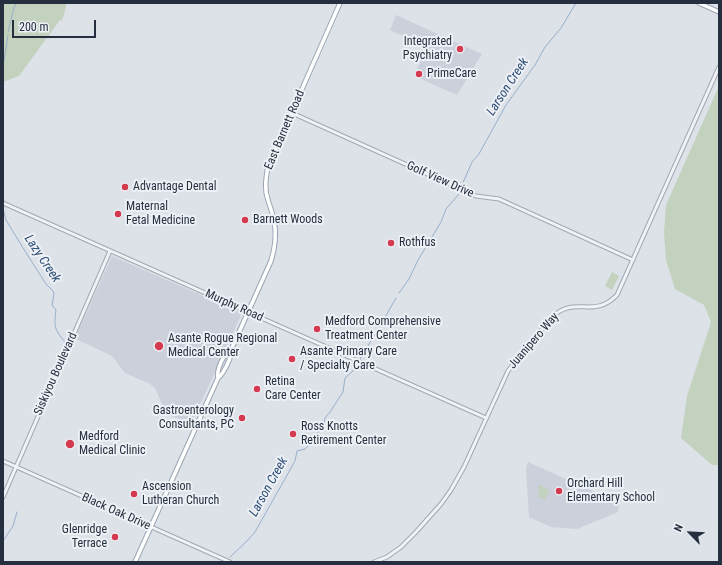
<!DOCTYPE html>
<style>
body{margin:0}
#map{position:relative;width:722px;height:565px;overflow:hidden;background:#dde1e8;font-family:"Roboto Condensed",sans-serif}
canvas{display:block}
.frame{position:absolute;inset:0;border:4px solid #262f3f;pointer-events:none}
.north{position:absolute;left:670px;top:513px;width:40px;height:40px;-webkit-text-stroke:3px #edf0f5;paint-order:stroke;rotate:294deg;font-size:11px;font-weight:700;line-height:16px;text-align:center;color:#262f3f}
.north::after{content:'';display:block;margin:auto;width:14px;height:18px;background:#262f3f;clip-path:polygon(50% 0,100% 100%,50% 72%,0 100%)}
.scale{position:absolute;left:12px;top:20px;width:84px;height:18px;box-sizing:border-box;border:2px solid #262f3f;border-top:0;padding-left:5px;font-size:12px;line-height:14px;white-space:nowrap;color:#262f3f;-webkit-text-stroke:3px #edf0f5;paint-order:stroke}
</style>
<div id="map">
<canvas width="722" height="565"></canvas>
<div class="frame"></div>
<div class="north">N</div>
<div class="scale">200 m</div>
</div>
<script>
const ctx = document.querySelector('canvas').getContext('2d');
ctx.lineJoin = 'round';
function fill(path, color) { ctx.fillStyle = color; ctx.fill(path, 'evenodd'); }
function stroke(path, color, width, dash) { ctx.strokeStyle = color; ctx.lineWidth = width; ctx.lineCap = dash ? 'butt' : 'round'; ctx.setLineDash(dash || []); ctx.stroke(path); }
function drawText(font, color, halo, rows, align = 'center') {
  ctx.font = font + ' "Roboto Condensed",sans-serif'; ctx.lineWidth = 4; ctx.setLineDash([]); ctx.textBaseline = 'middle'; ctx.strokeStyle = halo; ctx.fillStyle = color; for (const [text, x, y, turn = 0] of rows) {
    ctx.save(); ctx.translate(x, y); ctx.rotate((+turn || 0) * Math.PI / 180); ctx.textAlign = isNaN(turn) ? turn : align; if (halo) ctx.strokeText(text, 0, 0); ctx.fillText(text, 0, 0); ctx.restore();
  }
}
fill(new Path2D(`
 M396 15 482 54 457 95 414 76 427 47 390 30Z
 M112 256 242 313 192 422 190 423 169 415 165 411 155 388 150 384 125 373 112 356 76 339V336Z
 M528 462 619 503 618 512 577 529 551 527 529 517 526 469Z`), '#cbd0da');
fill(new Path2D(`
 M3 3H67L62 21 60 20 19 76 3 82Z
 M719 86V465H712L681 438 687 396 711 322 704 305 675 289 666 260 664 233 666 205Z
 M612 272 619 276 612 290 605 286Z
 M540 485 549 490V492L545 500 539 497 538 487Z`), '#c3d2be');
stroke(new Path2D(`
 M8 32 13 11 16 3
 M3 66 8 35
 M462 185 472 162 479 154 506 105 535 65 545 47 561 28 576 3
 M3 197 4 200
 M3 209 6 220 23 248 46 284 53 291 54 294 52 305 56 310C54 327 54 329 65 342
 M399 293 409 279 418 260 441 222 446 209 459 194
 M380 326 396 298
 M360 359 377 331
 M3 541 13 526 17 512
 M230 557 247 541 255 532 295 461 297 451 305 449 312 442 324 423 325 418 330 412 343 392 345 378 353 371 357 365`), '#96afca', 1);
const minor = new Path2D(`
 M292 113 476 196 499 199 633 260
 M3 203 486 418
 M3 461 230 562
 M3 497 110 251
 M374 562 387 557 401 547 416 532 441 504 451 490 464 467 508 371 551 318C575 294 593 320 617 295L719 67`);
const major = new Path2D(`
 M699 3 719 12
 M218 378C216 370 224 353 231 350
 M135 562 218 378C224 373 232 357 231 350L271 261C275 248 277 235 274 221 273 214 270 207 268 200 264 189 266 178 268 166L340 3`);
stroke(minor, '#a2a8b2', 5);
stroke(major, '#9ca5b4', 5.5);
stroke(minor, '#f0f2f6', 3);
stroke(major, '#fff', 3.5);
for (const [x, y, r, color] of [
 [460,49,4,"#d43b50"],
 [419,74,4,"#d43b50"],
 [125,187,4,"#d43b50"],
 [118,214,4,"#d43b50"],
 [245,220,4,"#d43b50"],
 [391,243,4,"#d43b50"],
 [317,329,4,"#d43b50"],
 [159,346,5,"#d43b50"],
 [292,359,4,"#d43b50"],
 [257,389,4,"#d43b50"],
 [242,418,4,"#d43b50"],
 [293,434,4,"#d43b50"],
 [70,444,5,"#d43b50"],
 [559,491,4,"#d43b50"],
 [134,494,4,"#d43b50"],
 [115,537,4,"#d43b50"]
]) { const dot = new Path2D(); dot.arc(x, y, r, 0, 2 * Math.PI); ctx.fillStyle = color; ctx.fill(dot); stroke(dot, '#edf0f5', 1.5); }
drawText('12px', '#262f3f', '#edf0f5', [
 ["Integrated",452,42,"right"],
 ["Psychiatry",452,56,"right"],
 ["PrimeCare",427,74],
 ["Advantage Dental",133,187],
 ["Maternal",126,207],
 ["Fetal Medicine",126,221],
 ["Barnett Woods",253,220],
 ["Rothfus",399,243],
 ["Medford Comprehensive",325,322],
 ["Treatment Center",325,336],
 ["Asante Rogue Regional",168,339],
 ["Medical Center",168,353],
 ["Asante Primary Care",300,352],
 ["/ Specialty Care",300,366],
 ["Retina",265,382],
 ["Care Center",265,396],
 ["Gastroenterology",234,411,"right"],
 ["Consultants, PC",234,425,"right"],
 ["Ross Knotts",301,427],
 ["Retirement Center",301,441],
 ["Medford",79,437],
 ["Medical Clinic",79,451],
 ["Orchard Hill",567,484],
 ["Elementary School",567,498],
 ["Ascension",142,487],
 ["Lutheran Church",142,501],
 ["Glenridge",107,530,"right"],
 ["Terrace",107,544,"right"]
], 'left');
drawText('12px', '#262f3f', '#edf0f5', [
 ["East Barnett Road",285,130,-67],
 ["Golf View Drive",440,180,24],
 ["Murphy Road",234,306,24],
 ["Juanipero Way",534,341,-49],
 ["Siskiyou Boulevard",56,374,-66],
 ["Black Oak Drive",116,512,24]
]);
drawText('italic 13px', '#2e4d75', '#edf0f5', [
 ["Larson Creek",508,87,-57],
 ["Lazy Creek",42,259,56],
 ["Larson Creek",269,487,-61]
]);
</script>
